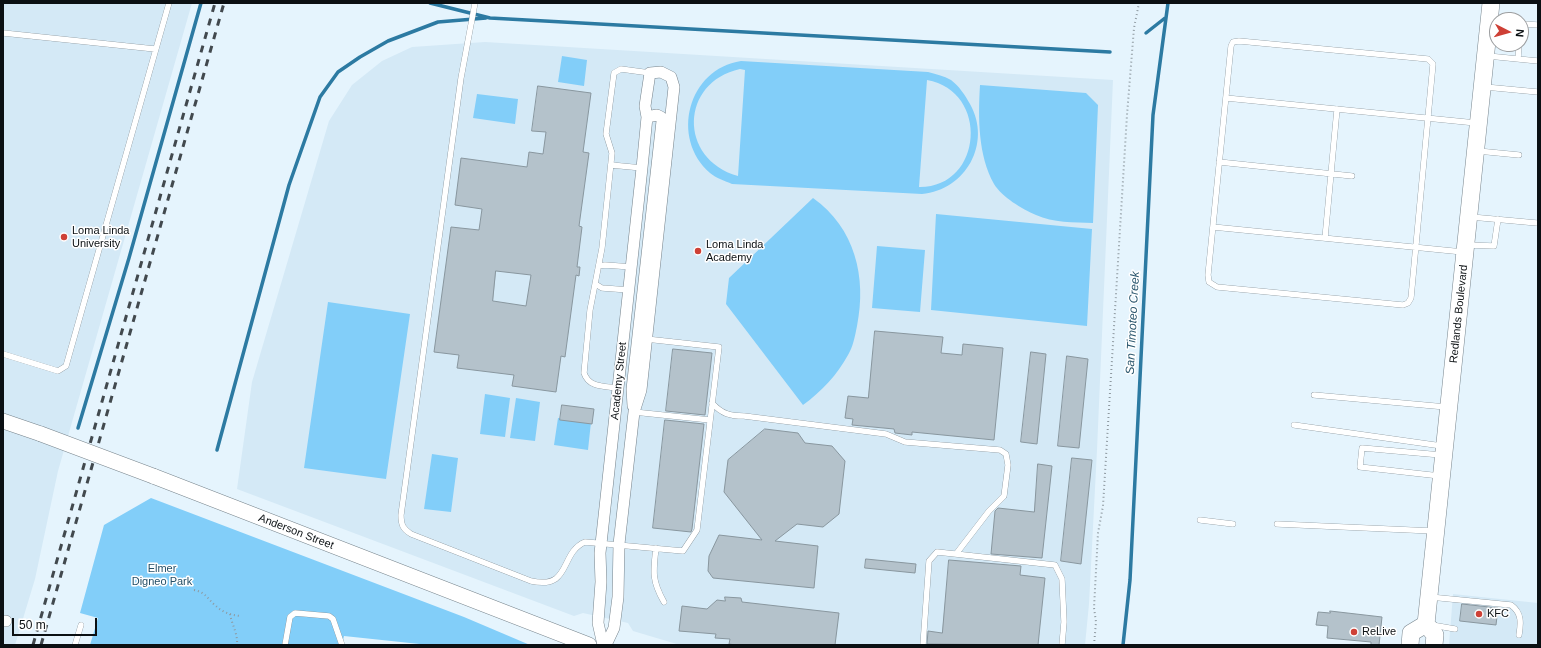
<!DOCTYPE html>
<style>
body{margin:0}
#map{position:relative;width:1541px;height:648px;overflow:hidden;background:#e5f4fd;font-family:Arial,sans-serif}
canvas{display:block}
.frame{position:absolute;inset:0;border:4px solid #0b1013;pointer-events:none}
.north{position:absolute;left:1489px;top:12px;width:40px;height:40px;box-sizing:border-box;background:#fff;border:1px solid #9d9fa1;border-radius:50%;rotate:96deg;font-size:11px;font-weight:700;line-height:16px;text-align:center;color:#0b1013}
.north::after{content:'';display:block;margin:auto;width:14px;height:18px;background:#ce4036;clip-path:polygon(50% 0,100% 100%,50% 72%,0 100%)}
.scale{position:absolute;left:12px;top:618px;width:85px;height:18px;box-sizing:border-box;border:2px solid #0b1013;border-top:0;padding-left:5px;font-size:12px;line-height:14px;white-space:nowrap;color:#0b1013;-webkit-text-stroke:3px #fff;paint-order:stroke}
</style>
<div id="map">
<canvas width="1541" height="648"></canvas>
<div class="frame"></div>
<div class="north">N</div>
<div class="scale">50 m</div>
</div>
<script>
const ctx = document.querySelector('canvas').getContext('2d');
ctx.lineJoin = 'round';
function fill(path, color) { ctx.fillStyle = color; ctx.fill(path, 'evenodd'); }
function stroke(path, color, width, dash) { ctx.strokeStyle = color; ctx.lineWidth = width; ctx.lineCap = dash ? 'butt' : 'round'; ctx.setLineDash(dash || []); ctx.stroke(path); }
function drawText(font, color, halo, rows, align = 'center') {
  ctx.font = font + ' Arial,sans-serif'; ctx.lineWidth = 3; ctx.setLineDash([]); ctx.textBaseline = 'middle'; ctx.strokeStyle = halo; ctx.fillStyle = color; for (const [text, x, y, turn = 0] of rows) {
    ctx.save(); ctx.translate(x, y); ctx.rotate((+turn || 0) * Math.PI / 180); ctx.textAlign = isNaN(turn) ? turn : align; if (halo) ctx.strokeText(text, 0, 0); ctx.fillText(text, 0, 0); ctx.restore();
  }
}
fill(new Path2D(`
 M3 3H192L58 471 35 579 15 645H3Z
 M485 42 1113 80 1097 450 1089 604 1085 645H680L633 631 628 623 583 613 574 616 237 489 252 382 329 121 352 85 382 61 412 47Z
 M1453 594 1538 603V645H1449Z`), '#d4e9f6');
fill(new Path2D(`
 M562 56 587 60 584 86 558 82Z
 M741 61 928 72C935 74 944 76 951 80 959 86 965 95 970 104 992 143 966 190 922 194L732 184C725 181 716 178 710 173 670 138 688 69 741 61ZM740 69 745 70 738 176C678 159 680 82 740 69ZM927 80C990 91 983 188 919 187Z
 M980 85 1086 93 1098 105 1093 223C1074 222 1053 223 1036 215 1022 209 1002 197 994 184 978 155 978 118 980 85Z
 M477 94 518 99 515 124 473 118Z
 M813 198C855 228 867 277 857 326 855 336 853 347 848 355 837 375 822 391 803 405L726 304 729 278Z
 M936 214 1092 229 1087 326 931 310Z
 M877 246 925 250 920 312 872 308Z
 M328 302 410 314 386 479 304 468Z
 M485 394 510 398 505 437 480 434Z
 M516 398 540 402 535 441 510 438Z
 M558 418 591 422 588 450 554 445Z
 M432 454 458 458 451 512 424 509Z
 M151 498 464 617 530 645H429L344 636 342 645H90L98 618 80 613 104 525Z`), '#82cef9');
stroke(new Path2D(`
 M430 3 490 18 1110 52
 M1146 33 1165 18
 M78 428 129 258 201 3
 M217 450 289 185 320 97 338 72 360 57 388 41 438 22 486 18
 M1123 645 1130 580 1153 115 1168 3`), '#2c7aa2', 3.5);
const building = new Path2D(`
 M538 86 591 93 583 152 589 153 579 226 582 227 577 267H580L579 276 576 275 565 357 561 356 556 392 512 386 514 375 457 368 459 355 434 352 451 227 479 230 482 209 455 205 461 158 527 167 529 152 543 154 546 132 532 131ZM496 271 531 275 526 306 493 301Z
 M875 331 943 337 941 353 962 355 963 344 1003 348 994 440 912 432V435L895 433 894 429 852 425 853 419 845 418 848 396 868 398Z
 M673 349 712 353 705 415 666 411Z
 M1031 352 1046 354 1037 444 1021 442Z
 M1067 356 1088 359 1079 448 1058 446Z
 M562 405 594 409 592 424 560 420Z
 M665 420 704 424 692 529 691 532 653 528Z
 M765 429 798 433 805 443 832 446 845 461 839 514 823 527 797 524 775 541 818 546 814 588 713 578 708 571 709 556 719 535 762 540 724 492 728 460Z
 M1072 458 1092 460 1081 564 1061 561Z
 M1038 464 1052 466 1042 558 991 554 995 511 998 508 1034 512Z
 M866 559 916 564 915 573 865 568Z
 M949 560 1021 566 1020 575 1045 578 1038 645 927 644 928 631 942 633Z
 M725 597 741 598 742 602 839 613 835 645H735L729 644 730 639 715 638 716 634 679 631 682 606 707 609 717 600 725 601Z
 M1462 604 1498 608 1496 625 1460 621Z
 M1330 611 1382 617 1379 645H1371V642L1327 638 1328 626 1316 625 1318 612 1330 613Z`);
fill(building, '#b4c2cb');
stroke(building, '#89979f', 1);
const lane = new Path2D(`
 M475 3 461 78 401 515C401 525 403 529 411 534L531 581C572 590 559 553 585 542L683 551 697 530 719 347 646 339
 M1521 27 1524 24 1538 25
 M3 33 155 49
 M1239 41 1428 59 1433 64 1411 298 1408 303 1403 305 1217 287 1209 282 1208 275 1231 46 1233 42Z
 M1488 56 1538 61
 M1518 59 1519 44
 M1485 87 1538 92
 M1226 98 1476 123
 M1478 151 1519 155
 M1219 162 1352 176
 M611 165 642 168
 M1471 217 1537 223
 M1213 227 1463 252
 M1325 238 1337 109
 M1467 245 1494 246 1498 219
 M599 266 605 265 632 267
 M597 285 602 288 629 290
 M3 354 58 371 66 366 169 3
 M619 388C604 386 589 388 584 373L590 310 602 248 612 153 606 134 614 73 621 69 650 73
 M1314 395 1446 407
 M712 403C722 414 730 416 744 416L886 434 905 442 1000 450 1006 454 1008 465 1004 496 989 511 956 554
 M634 412 710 420
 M1294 425 1442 446
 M1440 476 1360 467 1362 448 1441 455
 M1200 520 1233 524
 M1277 524 1433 531
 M656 548C653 572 652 581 664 602
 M1430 597 1511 605C1522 613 1521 623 1519 635
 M1432 625 1455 629
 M75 645 81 625
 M285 645 290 617 295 613 329 616 333 619 342 645
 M923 645 929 561 937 552 1055 565 1062 579 1064 622 1062 645`);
const street = new Path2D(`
 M633 406 632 389 662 121 661 117 657 115 647 117
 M3 621H6
 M603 645 598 623 601 582 600 553 642 168 647 117 645 106 650 73 661 72 671 77 674 87 641 390 634 412 619 544 618 597 614 628 606 645`);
const secondary = new Path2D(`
 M3 421 41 434
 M153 476 589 645`);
const primary = new Path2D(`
 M1410 645 1411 633 1426 624
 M1434 645 1435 635 1426 624 1491 3`);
stroke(lane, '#77848c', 6);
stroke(street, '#77848c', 12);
stroke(secondary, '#77848c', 16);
stroke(primary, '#77848c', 18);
stroke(new Path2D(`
 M194 590C206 592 208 600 216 606 222 612 231 615 240 616
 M230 614C232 625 238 634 237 645
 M1094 645 1096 622 1094 608 1098 533 1103 506 1127 115 1134 28 1139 3`), '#8e99a0', 2, [1, 3]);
stroke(lane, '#fff', 5.5);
stroke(street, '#fff', 11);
stroke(secondary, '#fff', 15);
stroke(primary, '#fff', 17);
stroke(new Path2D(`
 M33 645 215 3
 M41 645 224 3`), '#42494e', 3, [7, 7]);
const secondaryBridge = new Path2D(`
 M41 434 153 476`);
stroke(secondaryBridge, '#77848c', 16, []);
stroke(secondaryBridge, '#fff', 15);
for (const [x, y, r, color] of [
 [64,237,4,"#ce4036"],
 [698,251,4,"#ce4036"],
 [1479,614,4,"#ce4036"],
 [1354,632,4,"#ce4036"]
]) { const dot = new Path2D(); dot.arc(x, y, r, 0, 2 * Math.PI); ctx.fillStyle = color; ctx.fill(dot); stroke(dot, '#fff', 1.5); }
drawText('11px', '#0b1013', '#fff', [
 ["Loma Linda",72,231],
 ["University",72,244],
 ["Loma Linda",706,245],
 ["Academy",706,258],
 ["KFC",1487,614],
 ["ReLive",1362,632]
], 'left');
drawText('11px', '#0b1013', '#fff', [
 ["Redlands Boulevard",1459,314,-84],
 ["Academy Street",619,381,-84],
 ["Anderson Street",296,532,21]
]);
drawText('11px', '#244f67', '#fff', [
 ["Elmer",162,569],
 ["Digneo Park",162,582]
]);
drawText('italic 12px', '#2b576e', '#fff', [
 ["San Timoteo Creek",1133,323,-87]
]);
</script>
